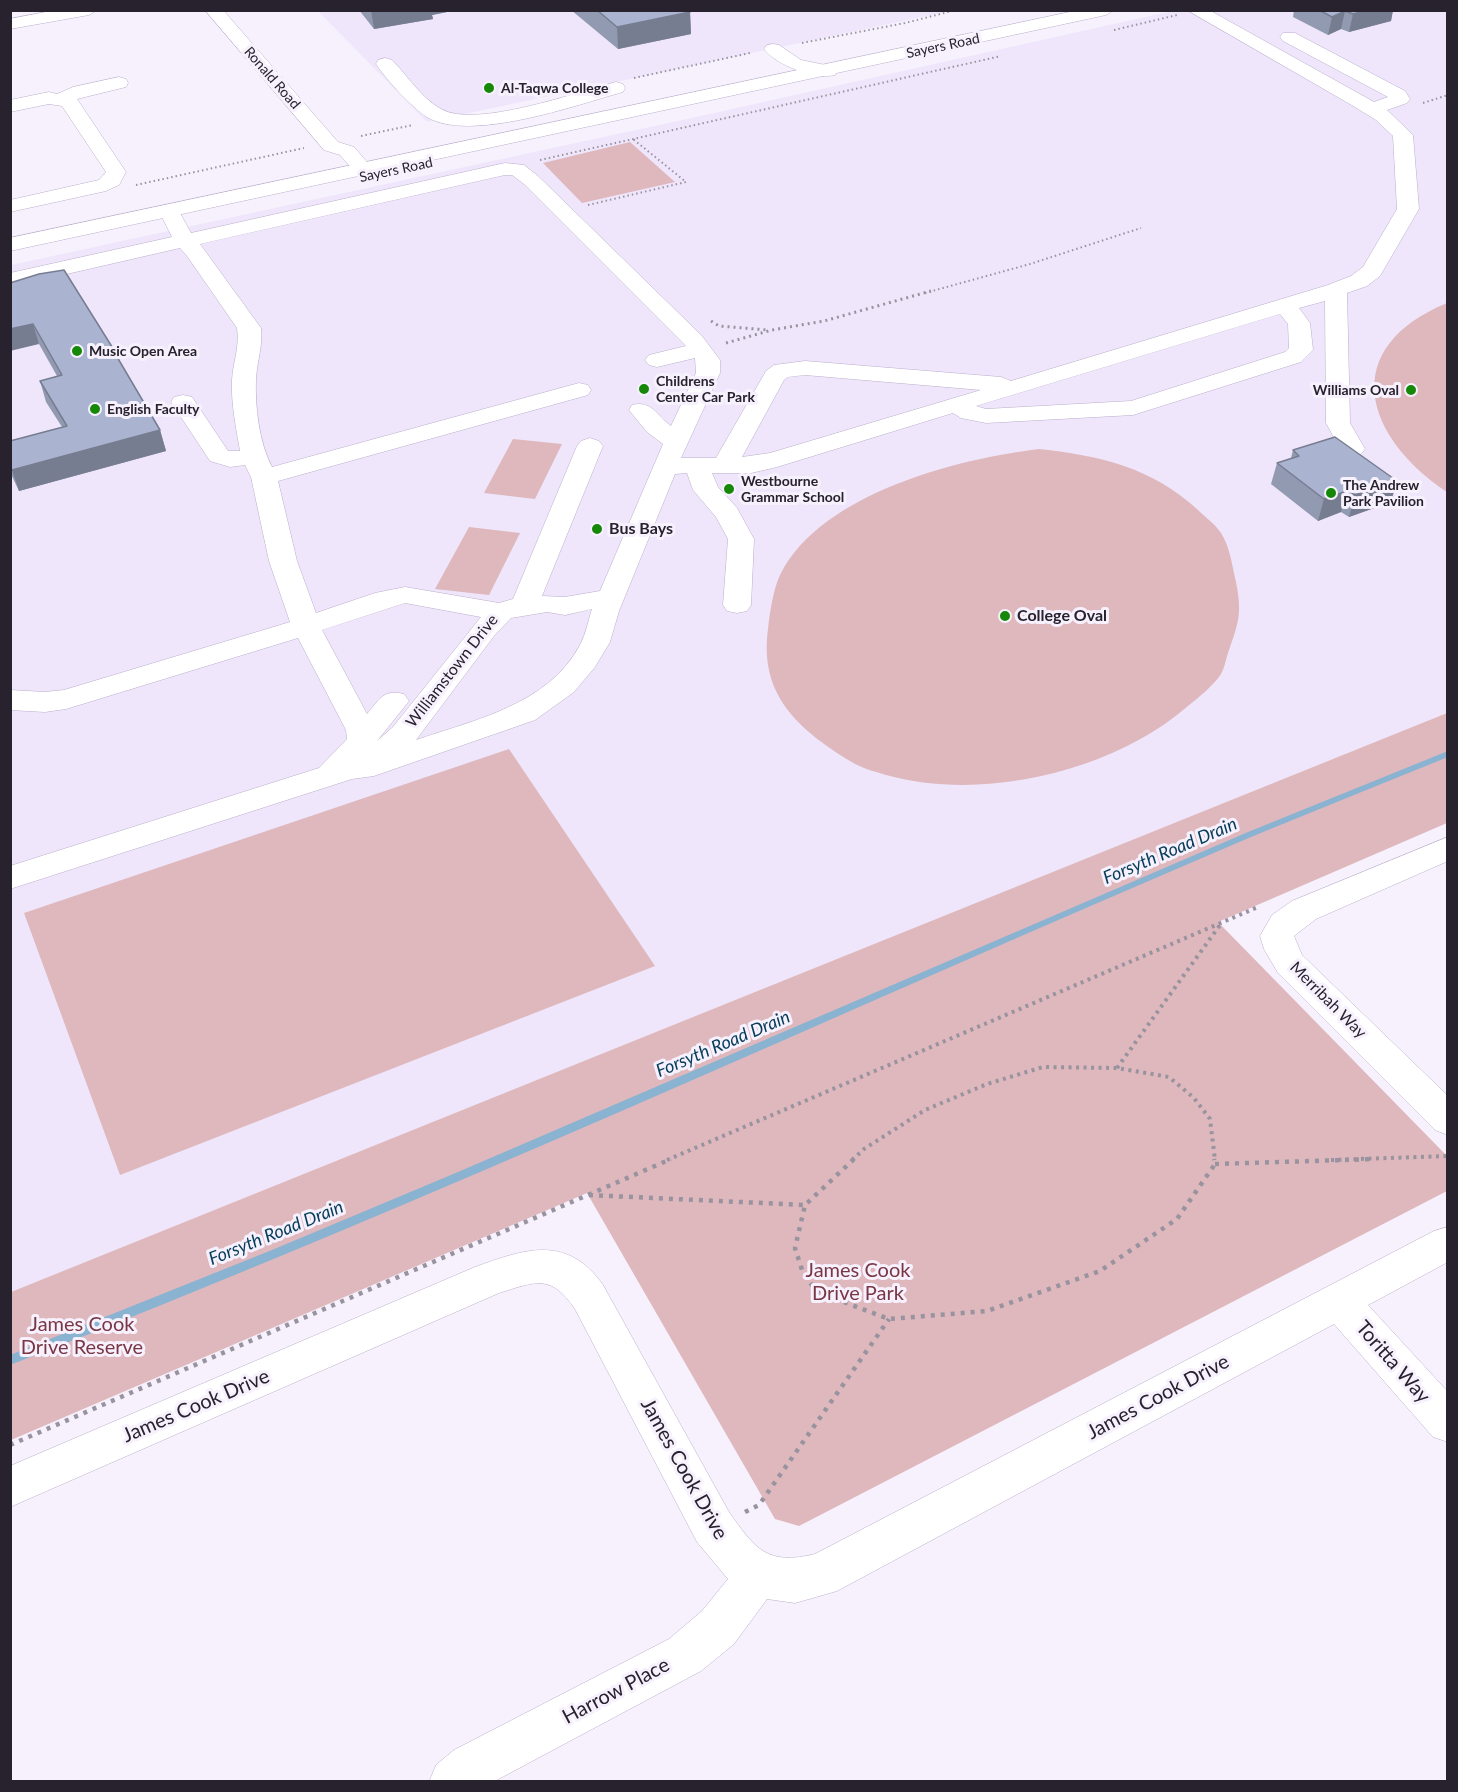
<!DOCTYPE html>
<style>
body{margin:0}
#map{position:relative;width:1458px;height:1792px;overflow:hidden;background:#f6f1fd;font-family:Lato,sans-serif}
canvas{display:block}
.frame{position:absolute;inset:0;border:12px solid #27222d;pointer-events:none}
</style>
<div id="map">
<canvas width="1458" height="1792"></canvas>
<div class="frame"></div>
</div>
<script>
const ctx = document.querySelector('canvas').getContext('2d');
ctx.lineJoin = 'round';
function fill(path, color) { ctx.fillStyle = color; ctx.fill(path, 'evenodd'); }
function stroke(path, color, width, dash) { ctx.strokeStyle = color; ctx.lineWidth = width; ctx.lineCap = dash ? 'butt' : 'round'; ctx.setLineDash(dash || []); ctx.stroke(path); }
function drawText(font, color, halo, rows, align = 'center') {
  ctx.font = font + ' Lato,sans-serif'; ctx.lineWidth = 6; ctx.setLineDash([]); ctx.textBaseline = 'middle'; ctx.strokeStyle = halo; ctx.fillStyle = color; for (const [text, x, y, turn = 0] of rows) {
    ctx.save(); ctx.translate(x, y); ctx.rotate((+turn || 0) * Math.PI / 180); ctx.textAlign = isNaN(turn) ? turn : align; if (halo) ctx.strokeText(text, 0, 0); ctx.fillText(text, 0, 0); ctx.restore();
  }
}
fill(new Path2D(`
 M318 11H950L427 122Z
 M1172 11H1447V713L11 1292V265L710 114Z`), '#efe6fb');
fill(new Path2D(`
 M630 142 675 182 582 203 543 163Z
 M1447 303V492C1363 436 1338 348 1447 303Z
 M513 439 562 444 535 499 484 493Z
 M1039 449C1101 456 1151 467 1198 510 1205 517 1215 524 1221 533 1230 547 1232 565 1236 582 1242 612 1239 622 1229 650 1226 658 1225 667 1221 674 1213 686 1199 697 1188 706 1112 772 982 802 886 775 873 771 861 768 850 761 798 729 759 695 768 629 770 612 773 589 781 573 823 493 957 459 1039 449Z
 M469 527 520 533 489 595 435 589Z
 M1447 713V823L1218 922 1447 1156V1191L799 1526 775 1519 587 1193 11 1440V1292Z
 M509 749 655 966 120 1175 24 913Z`), '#deb8bd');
fill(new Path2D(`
 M1448 751V757C1382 784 1316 810 1251 837 838 1013 430 1202 10 1365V1355L272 1250 458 1172 1248 832Z`), '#89b3d1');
const minor = new Path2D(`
 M56 10H97L89 15 10 29V19Z
 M205 10H223L338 142 354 147 379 176 376 180H362L340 155 324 150Z
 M1187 10H1209L1374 102 1388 97 1283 41 1280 37 1283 33H1295L1405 91 1410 99 1407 103 1387 110 1413 135 1419 209 1380 276 1367 286 1347 293 1350 423 1365 449 1361 454 1352 457 1343 454 1326 423 1325 301 1299 308 1310 323 1313 350 1301 362 1133 415 986 423 961 418 953 413 777 467 751 473H712L718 487 737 508 754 539 751 605 747 611 737 613 727 611 723 605 728 539 716 517 693 490 687 473 675 474 619 611 610 642 595 667 574 692 535 720 374 776 352 779 10 889V866L319 768 347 739 346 730 298 638 66 709 45 712 10 710V690L45 692 64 690 290 622 269 561 251 477 245 465 230 467 210 461 171 402 174 397 183 395 192 397 228 451H240C236 427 231 404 232 380 233 362 240 346 237 328L187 256 180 248 10 287V273L172 237 162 217 166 213 173 211 180 213 191 233 505 163 524 165 538 176 702 336 720 360V373L681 458H716L766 371 774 365 805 361 1001 377 1011 381 1328 285 1351 276 1363 267 1397 209 1393 136 1376 120 1355 107ZM505 175H512L524 184 686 346 649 355 645 360 649 365 657 367 695 358 696 373 671 426C657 416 652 400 632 405L629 410 647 432 663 444 600 591 565 597 542 596 603 446 599 441 590 438 581 441 577 446 513 599 499 603 405 587 375 593 316 613 297 561 278 481 588 395 591 390 588 385 579 383 272 467C259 442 255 407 256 379 257 361 263 346 261 328L200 244ZM1280 314 1288 324 1289 348 1285 352 1131 401 986 409 976 406ZM805 375 981 390 770 453 742 457 784 380 788 377ZM405 603 481 617 393 727 377 741 409 701 404 694C383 689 380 699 367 714L322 630ZM592 609C588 621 586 634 580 645 548 705 474 720 416 740L494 636 511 618 547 612 565 615Z
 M773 44 779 45 801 60 835 67 837 71 835 75C815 80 776 65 764 49L767 45Z
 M385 58 392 60C407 75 421 98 441 109 475 129 577 92 616 82L623 84 625 88 623 92C576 105 470 143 427 117 411 107 386 79 376 64L378 60Z
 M119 77 126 79 128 83 126 87 77 99 126 172 119 185 106 191 10 212V200L99 180 106 172 62 106 49 104 10 112V100L49 92 57 94 73 87Z
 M1448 837V861L1316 919 1294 936 1302 955 1448 1096V1135L1435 1130 1278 973 1264 949 1260 936 1272 915 1292 901Z
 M1448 1227V1262L1368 1305 1448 1392V1442L1433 1437 1334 1324 837 1591 795 1603 767 1599 734 1644 701 1671 493 1782H429L436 1765 454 1750 669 1639 702 1611 728 1579 697 1542 575 1309C551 1274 537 1281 499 1293L10 1507V1466L475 1267C525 1249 567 1234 603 1285L729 1512C755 1549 767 1566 815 1554L1434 1231Z`);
const major = new Path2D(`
 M1079 10H1114L1106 15 10 251V238Z`);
stroke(minor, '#bbafcb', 1);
stroke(major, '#bbafcb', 1);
stroke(new Path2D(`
 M1114 30 1177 15
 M802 43 905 23 956 10
 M634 78 750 53
 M1423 103 1448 95
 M361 136 413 125
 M540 160 1001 56
 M136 185 304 148
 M588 205 686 182 633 139
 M925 293 1030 264 1141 228`), '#98939f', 2, [1.5, 3]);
stroke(new Path2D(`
 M711 321 719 326 768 330
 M726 343 772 330 824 321 931 291`), '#98939f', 3, [2, 4]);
stroke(new Path2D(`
 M1117 1068 1220 925
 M667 1160 1258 907
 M852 1160 864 1149 925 1110 987 1084 1043 1067 1117 1068 1169 1077 1194 1098 1210 1119 1215 1160
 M1331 1160 1448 1156`), '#98939f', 4, [3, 4.5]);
stroke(new Path2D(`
 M854 1159 805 1205 795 1248 803 1273 817 1292 889 1319 987 1311 1100 1271 1177 1219 1215 1164 1214 1159
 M1215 1164 1375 1159
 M589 1195 805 1205
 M10 1445 671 1159
 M745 1512 759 1505 889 1319`), '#98939f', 4.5, [4, 6]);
fill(minor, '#fff');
fill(major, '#fff');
fill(new Path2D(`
 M359 10H457L432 15 433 19 374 29Z
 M571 10H689L690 12 691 34 618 49Z
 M1294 10H1393L1391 21 1349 32 1341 29 1328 35 1293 17Z
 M10 283 114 350 116 356 160 430 166 451 19 491 10 472V441L62 427 46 402 40 381 57 376 39 344Z
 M1293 450 1391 502 1349 517 1341 512 1318 521 1271 484 1277 463 1291 458Z`), '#929ab2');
fill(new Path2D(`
 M371 10H457L432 15 433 19 374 29Z
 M1368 10H1393L1391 21 1349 32 1353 14Z
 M1345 11 1341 29 1328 35 1332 17Z
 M690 12 691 34 618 49 617 27Z
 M33 324 39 344 10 351V329Z
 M160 430 166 451 19 491 12 470Z
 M1397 481 1391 502 1349 517 1355 495Z
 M1347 491 1341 512 1318 521 1324 499Z`), '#777d91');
const building = new Path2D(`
 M597 10H689L690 12 617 27Z
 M1319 10H1368L1353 14 1345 11 1332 17Z
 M64 270 114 350H113L160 430 12 470 10 466V441L67 426 40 381 62 375 33 324 10 329V283L39 274Z
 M1335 437 1397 481 1355 495 1347 491 1324 499 1277 463 1299 456 1293 450Z`);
fill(building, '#aab3cf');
stroke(building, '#777d91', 1.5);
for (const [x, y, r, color] of [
 [489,88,6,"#168807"],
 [77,351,6,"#168807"],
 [644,389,6,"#168807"],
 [1411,390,6,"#168807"],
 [95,409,6,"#168807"],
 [729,489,6,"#168807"],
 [1331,493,6,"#168807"],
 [597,529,6,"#168807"],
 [1005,616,6,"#168807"]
]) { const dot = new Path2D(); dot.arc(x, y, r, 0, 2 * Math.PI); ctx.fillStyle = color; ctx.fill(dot); stroke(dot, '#f6f1fd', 2); }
drawText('14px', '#27222d', '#f6f1fd', [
 ["Sayers Road",943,46,-12],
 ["Ronald Road",272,78,49],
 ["Sayers Road",396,170,-12]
]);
drawText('bold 14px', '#27222d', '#f6f1fd', [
 ["Al-Taqwa College",501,88],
 ["Music Open Area",89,351],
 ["Childrens",656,381],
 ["Center Car Park",656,397],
 ["Williams Oval",1399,390,"right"],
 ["English Faculty",107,409],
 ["Westbourne",741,481],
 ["Grammar School",741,497],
 ["The Andrew",1343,485],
 ["Park Pavilion",1343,501]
], 'left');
drawText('bold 16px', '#27222d', '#f6f1fd', [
 ["Bus Bays",609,529],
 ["College Oval",1017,616]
], 'left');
drawText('16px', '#27222d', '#f6f1fd', [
 ["Williamstown Drive",452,671,-52],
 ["Merribah Way",1328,1000,45]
]);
drawText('italic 18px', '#043c59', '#f6f1fd', [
 ["Forsyth Road Drain",1170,851,-23],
 ["Forsyth Road Drain",723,1044,-23],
 ["Forsyth Road Drain",276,1233,-22]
]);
drawText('20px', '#793743', '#f6f1fd', [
 ["James Cook",858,1271],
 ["Drive Park",858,1294],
 ["James Cook",82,1325],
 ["Drive Reserve",82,1348]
]);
drawText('20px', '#27222d', '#f6f1fd', [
 ["Toritta Way",1393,1362,49],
 ["James Cook Drive",1158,1397,-28],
 ["James Cook Drive",196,1406,-23],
 ["James Cook Drive",684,1469,61],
 ["Harrow Place",616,1691,-28]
]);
</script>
